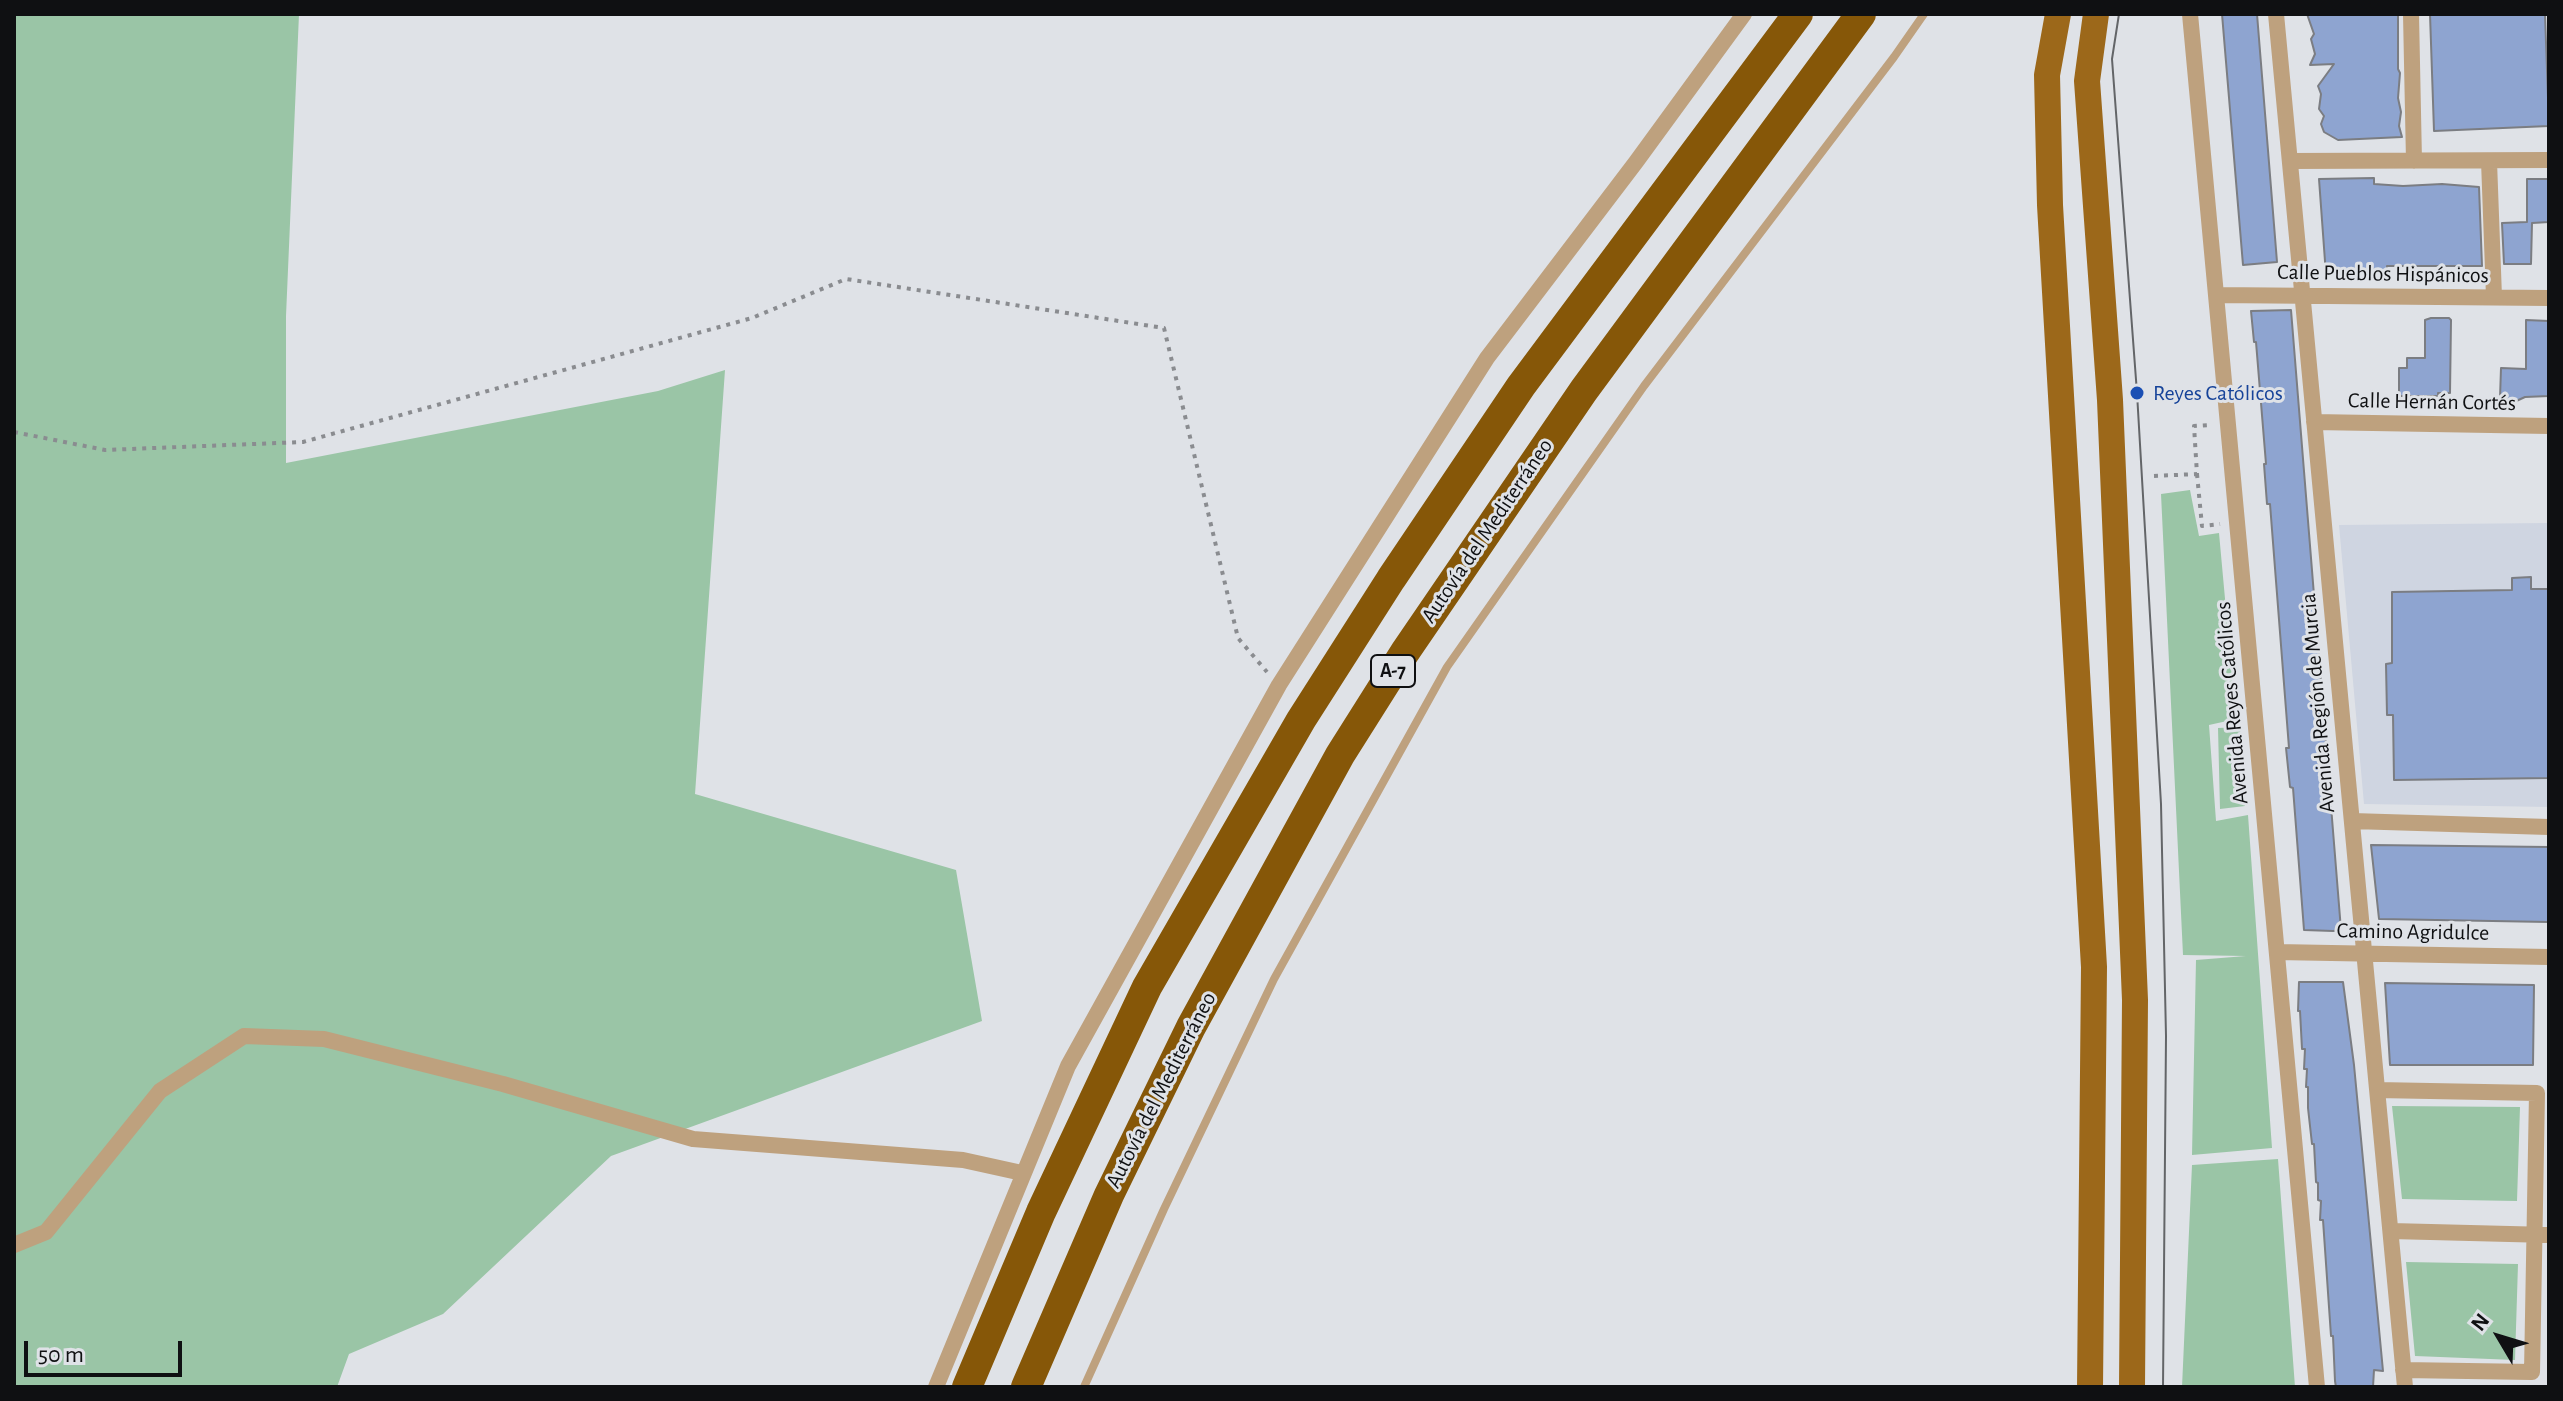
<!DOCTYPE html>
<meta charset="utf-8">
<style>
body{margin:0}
#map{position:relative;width:2563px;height:1401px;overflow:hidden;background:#dfe2e7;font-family:"Alegreya Sans",sans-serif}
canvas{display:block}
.frame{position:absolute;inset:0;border:16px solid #0f1012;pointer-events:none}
.north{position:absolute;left:2459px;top:1297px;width:80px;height:80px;-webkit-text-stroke:6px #dfe2e7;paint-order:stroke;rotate:308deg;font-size:22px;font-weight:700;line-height:32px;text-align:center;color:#0f1012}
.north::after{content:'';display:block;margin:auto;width:28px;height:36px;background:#0f1012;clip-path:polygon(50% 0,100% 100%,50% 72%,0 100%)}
.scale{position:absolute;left:24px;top:1341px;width:158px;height:36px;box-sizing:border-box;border:4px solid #0f1012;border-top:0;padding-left:10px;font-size:24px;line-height:28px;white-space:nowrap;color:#0f1012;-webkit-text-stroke:6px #dfe2e7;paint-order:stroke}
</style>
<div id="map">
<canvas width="2563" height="1401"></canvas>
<div class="frame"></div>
<div class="north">N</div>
<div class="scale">50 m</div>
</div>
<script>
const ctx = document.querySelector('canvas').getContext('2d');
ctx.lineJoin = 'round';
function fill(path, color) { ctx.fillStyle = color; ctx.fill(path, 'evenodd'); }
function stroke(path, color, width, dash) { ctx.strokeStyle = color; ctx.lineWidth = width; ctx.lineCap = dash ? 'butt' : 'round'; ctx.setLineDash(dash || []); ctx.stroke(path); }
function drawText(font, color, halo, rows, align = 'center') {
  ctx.font = font + ' "Alegreya Sans",sans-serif'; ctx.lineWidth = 6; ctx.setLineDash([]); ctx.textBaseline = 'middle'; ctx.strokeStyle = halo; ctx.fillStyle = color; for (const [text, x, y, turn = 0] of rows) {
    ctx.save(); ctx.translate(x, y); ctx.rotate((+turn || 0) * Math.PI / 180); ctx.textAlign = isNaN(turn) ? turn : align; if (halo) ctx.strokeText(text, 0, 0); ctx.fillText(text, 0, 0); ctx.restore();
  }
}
fill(new Path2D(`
 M2549 523V807L2364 804 2339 525Z`), '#cfd5e1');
fill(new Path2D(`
 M14 14H299L286 316V463L658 391 725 370 695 794 956 870 982 1021 611 1156 443 1314 349 1354 337 1387H14Z
 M2190 490 2199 536 2219 533 2236 719 2209 725 2216 821 2248 815 2272 1148 2192 1155 2196 960 2246 956 2183 955 2161 494Z
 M2240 727 2245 806 2220 809 2218 728Z
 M2392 1106 2520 1107 2517 1201 2402 1199Z
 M2278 1159 2295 1387H2182L2192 1165Z
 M2406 1262 2518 1264 2515 1360 2415 1356Z`), '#9ac5a6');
const building = new Path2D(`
 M2222 14H2257L2277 262 2243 265Z
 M2307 14H2398V69L2400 73 2398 98 2401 112 2399 126 2402 137 2338 140 2324 132 2321 124 2324 116 2319 109 2321 94 2318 86 2334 64 2310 65 2315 54 2311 39 2314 34Z
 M2430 14H2545L2549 126 2434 131Z
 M2374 178V184L2403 186 2442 184 2479 187 2482 266H2387V275H2326L2319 179Z
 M2527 179H2549V222L2532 223 2531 264H2504L2502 223 2527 222Z
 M2291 310 2341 930 2333 931 2304 930 2293 788 2290 787 2286 748H2289L2270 504H2267L2264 464H2266L2256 342H2254L2251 311Z
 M2431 318H2449L2451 320 2450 393H2438V396H2399V368H2407V358H2425V320Z
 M2526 320 2549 321V396L2525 397 2512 403 2506 398H2500L2501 368 2526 369Z
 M2531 577V589H2549V778L2394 780 2393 715H2387L2386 664 2392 663V592L2512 590V578Z
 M2371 845 2549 847V922L2379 919Z
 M2299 982H2343L2354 1065 2383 1371 2374 1370 2373 1387H2336L2335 1381 2333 1336H2331L2323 1220H2320L2321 1201 2318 1200V1183L2316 1182 2314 1144H2312L2308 1108V1087H2306L2307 1069H2304L2305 1049H2302L2300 1011H2298Z
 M2385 983 2534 985 2533 1065H2390Z`);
fill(building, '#8ea4d0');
stroke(building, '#7b7d82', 2);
stroke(new Path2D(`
 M14 432 105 450 303 442 752 318 846 279 1164 328 1238 638 1267 672
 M2197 474 2202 526 2220 524
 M2154 476 2197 474 2194 426 2209 425`), '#8a8c90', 4, [4, 6]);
stroke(new Path2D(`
 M1084 1387 1164 1209 1274 979 1447 667 1644 386 1894 57 1924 14`), '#bea17e', 8);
stroke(new Path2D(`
 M2190 14 2317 1387
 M2276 14 2405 1387
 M2411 14 2414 161
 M2290 161 2549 160
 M2489 161 2494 297
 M2216 295 2549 298
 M2314 422 2549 426
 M2352 821 2549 827
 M2277 952 2549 957
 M2377 1090 2537 1093 2532 1372 2403 1370
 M2391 1231 2549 1235
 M14 1245 46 1232 160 1091 244 1036 324 1039 503 1084 693 1139 963 1160 1022 1173
 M936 1387 1068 1066 1279 685 1487 358 1636 162 1744 14`), '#bea17e', 16);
stroke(new Path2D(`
 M2058 14 2047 75 2050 205 2094 967 2090 1387
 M2096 14 2087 81 2110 400 2135 1000 2132 1387`), '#9c681a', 26);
stroke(new Path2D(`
 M967 1387 1041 1212 1147 987 1301 720 1391 579 1521 386 1798 14
 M1026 1387 1109 1195 1191 1027 1340 755 1405 652 1584 390 1861 14`), '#865708', 30);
stroke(new Path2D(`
 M2119 14 2112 59 2137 393 2161 804 2166 1036 2163 1387`), '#636568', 2);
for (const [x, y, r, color] of [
 [2137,393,8,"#1a4fb4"]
]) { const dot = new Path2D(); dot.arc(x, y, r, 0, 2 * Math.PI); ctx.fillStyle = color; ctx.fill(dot); stroke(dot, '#dfe2e7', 3); }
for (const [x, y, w] of [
 [1393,671,44]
]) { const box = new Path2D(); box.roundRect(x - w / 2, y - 16, w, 32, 6); ctx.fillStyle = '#dfe2e7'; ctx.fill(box); stroke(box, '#0f1012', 2); }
drawText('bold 20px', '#0f1012', null, [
 ["A-7",1393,671]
]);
drawText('22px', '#0f1012', '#dfe2e7', [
 ["Calle Pueblos Hispánicos",2383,274,1],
 ["Calle Hernán Cortés",2432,402,1],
 ["Autovía del Mediterráneo",1487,531,-56],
 ["Avenida Reyes Católicos",2232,703,-95],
 ["Avenida Región de Murcia",2318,703,-95],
 ["Camino Agridulce",2413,932,1],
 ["Autovía del Mediterráneo",1161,1090,-63]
]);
drawText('22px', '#164399', '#dfe2e7', [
 ["Reyes Católicos",2153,393]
], 'left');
</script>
